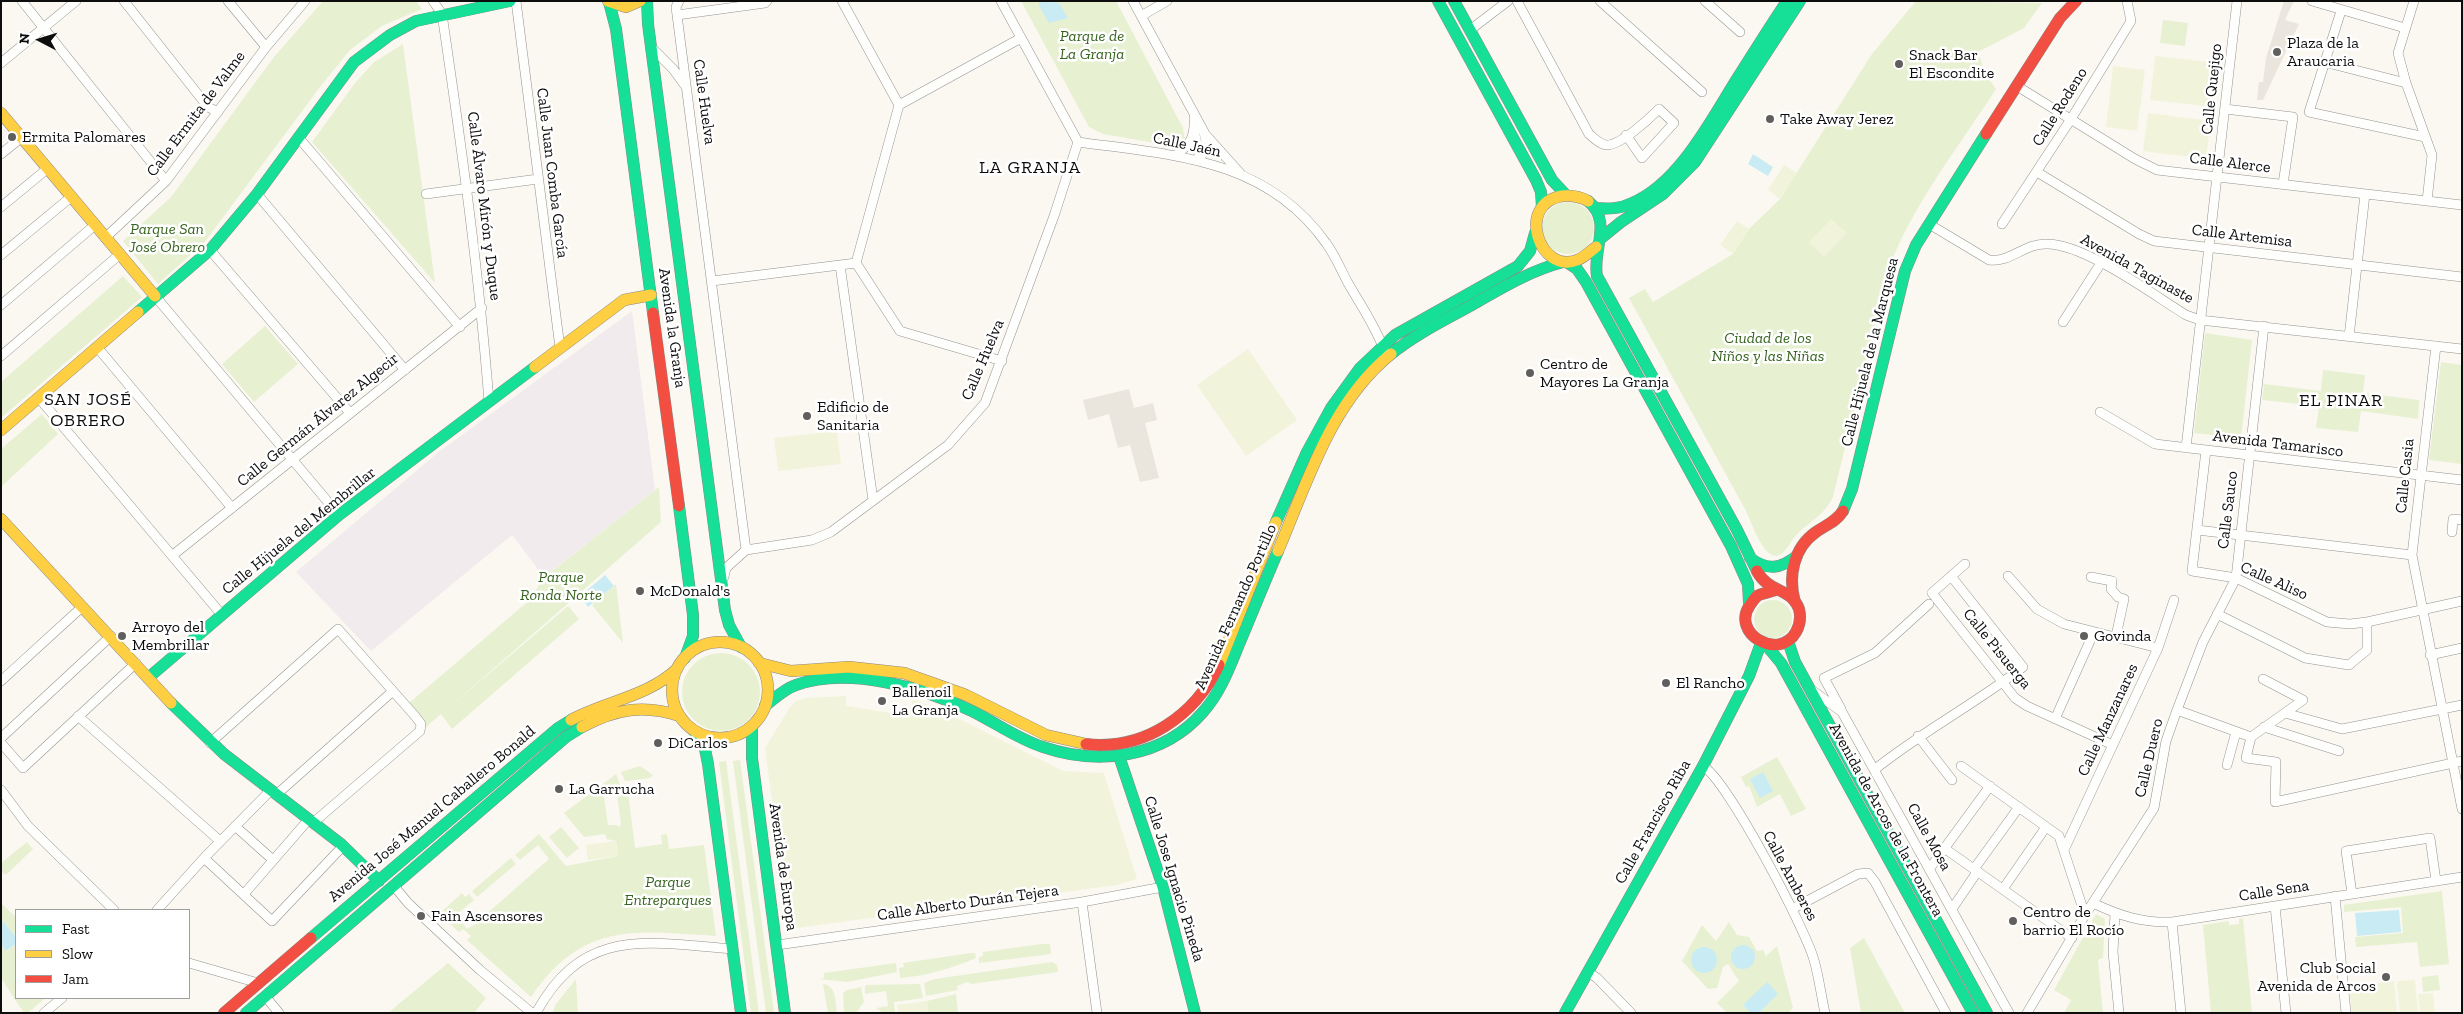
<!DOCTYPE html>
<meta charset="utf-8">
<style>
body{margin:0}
#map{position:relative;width:2463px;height:1014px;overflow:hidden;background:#fbf8f1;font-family:"Zilla Slab",serif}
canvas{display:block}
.frame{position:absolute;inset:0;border:2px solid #0d0d0d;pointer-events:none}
.legend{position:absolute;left:15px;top:909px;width:175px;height:90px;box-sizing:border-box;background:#fff;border:1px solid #9e9e9e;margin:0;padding:6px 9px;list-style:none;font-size:15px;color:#0d0d0d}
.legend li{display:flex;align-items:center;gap:10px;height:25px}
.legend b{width:25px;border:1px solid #9e9e9e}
.north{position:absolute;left:15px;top:15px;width:50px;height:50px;-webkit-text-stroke:4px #fff;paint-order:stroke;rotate:275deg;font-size:14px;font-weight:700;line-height:20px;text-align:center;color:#0d0d0d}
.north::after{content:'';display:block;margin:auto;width:18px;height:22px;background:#0d0d0d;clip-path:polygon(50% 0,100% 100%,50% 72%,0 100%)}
</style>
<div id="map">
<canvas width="2463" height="1014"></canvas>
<div class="frame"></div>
<ul class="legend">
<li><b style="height:6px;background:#16e098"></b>Fast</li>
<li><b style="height:6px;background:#ffcf43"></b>Slow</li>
<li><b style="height:6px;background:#f24e42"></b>Jam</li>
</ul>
<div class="north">N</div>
</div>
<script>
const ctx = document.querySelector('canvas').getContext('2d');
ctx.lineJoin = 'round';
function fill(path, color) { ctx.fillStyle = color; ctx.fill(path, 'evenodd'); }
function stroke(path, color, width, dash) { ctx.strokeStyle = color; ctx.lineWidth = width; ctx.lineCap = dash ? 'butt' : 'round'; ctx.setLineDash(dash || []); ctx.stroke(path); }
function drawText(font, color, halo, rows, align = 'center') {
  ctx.font = font + ' "Zilla Slab",serif'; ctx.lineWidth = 5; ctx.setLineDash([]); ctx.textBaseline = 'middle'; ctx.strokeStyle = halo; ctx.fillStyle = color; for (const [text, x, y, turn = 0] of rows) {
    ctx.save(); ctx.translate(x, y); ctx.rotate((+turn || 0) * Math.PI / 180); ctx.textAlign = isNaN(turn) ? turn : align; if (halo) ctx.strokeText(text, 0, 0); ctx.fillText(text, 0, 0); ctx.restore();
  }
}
fill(new Path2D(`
 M632 311 655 490 544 577 512 535 371 651 296 572 440 451Z`), '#f1ebee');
fill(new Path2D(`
 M323 1H416L422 9 382 26 350 50 320 87 204 243 158 284 123 241 171 197 274 57Z
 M1021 1H1116L1183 128 1185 141 1178 147 1103 134 1089 127Z
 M1916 1 2042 3 2024 28 1978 52 1985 73 1996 89C1959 147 1909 209 1887 274L1833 497C1825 514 1811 521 1798 533 1792 539 1788 549 1781 554 1765 565 1752 523 1746 511L1629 298 1645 289 1653 302 1733 254 1749 229 1780 199 1872 54Z
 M2163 20 2188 23 2185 46 2160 43Z
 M403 44 435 283 312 142 355 83 374 62Z
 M1542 228a26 26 0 1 1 52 0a26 26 0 1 1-52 0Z
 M123 276 142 297 1 418V382Z
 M265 326 298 364 254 402 222 364Z
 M2205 333 2252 340 2241 438 2194 433Z
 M2441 362 2462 365V464L2429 460Z
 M2323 370 2365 375 2363 393 2419 400 2418 419 2361 411 2358 432 2316 428 2319 406 2262 400 2264 384 2321 391Z
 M42 414 58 434 1 487V449Z
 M659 487 661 522 444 712 568 606 579 619 452 729 441 714 426 727 409 703 532 598 542 579Z
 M616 584 623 643 592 605Z
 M1754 619a19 19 0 1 1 38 0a19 19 0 1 1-38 0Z
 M682 692a39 39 0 1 1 78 0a39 39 0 1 1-78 0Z
 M1777 757 1806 809 1791 816 1780 794 1757 807 1749 786 1746 787 1741 777Z
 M740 760 774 1013H766L733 761Z
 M726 761 759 1013H751L719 762Z
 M640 766 653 775 650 778 625 781 621 772Z
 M616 774 621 787 638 785 639 790 628 792 635 848 662 844 661 835 667 834 669 849 704 845 716 936C635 931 583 921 531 997L467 940 471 936 463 929 459 932 439 914 462 893 465 897 469 894 474 900 456 915 467 929 474 925 549 859 538 845 520 860 515 855 539 834 566 866 618 856 616 841 607 839 605 834 584 837 564 813ZM615 793 617 795 621 823 619 828 617 825H608L604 797 606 794Z
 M561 827 579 848 567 858 549 837Z
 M27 842 33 849 7 874H3L1 863Z
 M511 858 516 864 477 897 472 891Z
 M2442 891 2449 964 2420 967 2417 942 2356 947 2355 937 2403 933 2401 907 2344 912V905Z
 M1 903 16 917V937L1 919Z
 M2096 914 2105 919 2103 958 2098 960 2103 1013H2064L2071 1000 2054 990Z
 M2243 918 2252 1013H2211L2203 925 2229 921V925L2239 924V919Z
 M1729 922 1737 935 1749 937 1757 951 1763 950 1766 956 1777 946 1793 1008 1788 1013H1759L1778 994 1743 1005 1750 1013H1727L1717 1003 1739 981 1728 964 1723 967 1717 988 1708 989 1682 961 1702 925 1716 941Z
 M1864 938 1905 1013H1861L1850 948Z
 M1 944 7 951 16 944V998H45L28 1013H24L1 978Z
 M1041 944H1050L1051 954 979 963V957L983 956V952Z
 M971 953H975L976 958C953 968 926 976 900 978L899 968 904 967 903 963Z
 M1052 962 1057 965 1058 972 971 984 968 982 957 986 958 990 926 996 924 983 935 979Z
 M448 963 486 998 474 1013H388Z
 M896 963 897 972 847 982 819 979 824 978V973Z
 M2438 975 2440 990 2423 992 2422 977Z
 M576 979 578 1013H552L556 1004Z
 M823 984C837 986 835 1001 837 1013H828Z
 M920 984 923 998 894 1002 895 1013H883L876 1008 888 1006 886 991 865 994V986L867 985Z
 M861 987 864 1002 856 1013H844L843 993 847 990Z
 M956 994 958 1012 928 1013 927 1001Z`), '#e8f0d2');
fill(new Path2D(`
 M2155 56 2219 63 2214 107 2150 100Z
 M2113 66 2145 70 2137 131 2106 127Z
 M2148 113 2211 121 2206 159 2143 151Z
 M1784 165 1797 173 1780 199 1768 190Z
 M1831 219 1847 233 1824 257 1809 242Z
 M1737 221 1749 229 1733 254 1720 245Z
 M1248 349 1297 420 1246 456 1197 385Z
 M837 431 841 464 778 471 774 438Z
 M846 696V706L909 716 913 699 947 713 1063 771 1104 773 1137 879 1117 885 789 929 765 748 790 707 796 701 805 698Z
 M616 841 618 856 588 860 586 845Z
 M2415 980 2418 1013H2400L2397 981Z
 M2394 981 2397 1013H2352L2349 986Z
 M2433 993 2435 1013H2420L2418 994Z
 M927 1001 928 1013H898L897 1005Z`), '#f1f4db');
fill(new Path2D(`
 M2284 1H2294L2285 20 2299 24 2263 100H2257L2259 82H2263L2266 58Z
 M1129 389 1134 408 1153 403 1157 420 1145 423 1159 478 1140 482 1130 445 1118 448 1109 414 1088 420 1083 400Z`), '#ebe6dd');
fill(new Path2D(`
 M1039 1 1059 3 1068 18 1049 23 1039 6Z
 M1753 154 1773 167 1768 176 1748 164Z
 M605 575 614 586 588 607 580 596Z
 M1763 772 1773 791 1760 798 1750 779Z
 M2399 910 2401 932 2357 936 2355 913Z
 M1 919 16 937V944L6 951 1 944Z
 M1731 957a12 12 0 1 1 24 0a12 12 0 1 1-24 0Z
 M1691 960a13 13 0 1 1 26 0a13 13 0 1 1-26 0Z
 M1767 982 1778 994 1759 1013H1750L1743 1005Z`), '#c9ecf4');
const street = new Path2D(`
 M22 1 166 181
 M124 1 208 107 218 112
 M228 1 266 47
 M433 1 442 14C461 143 479 272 489 402
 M516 1 560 348
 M842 1 899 105 856 263 900 331 1002 361
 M1001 1 1078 142
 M1133 1 1204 132 1206 142 1200 160
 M1517 1 1589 134C1594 138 1599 144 1606 145 1620 146 1649 119 1659 109L1674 123 1642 158 1626 135
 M1600 1 1702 92
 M1705 1 1740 32
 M2312 1 2405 28
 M2414 1 2398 53 2406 83 2432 155 2427 201
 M2341 11 2309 112 2425 137
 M677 15 676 7 679 1
 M1141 16 1167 1
 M1470 30 1508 1
 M653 49 673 69 684 84
 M2324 62 2406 83
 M1 63 76 1
 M2017 86 2135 159 2157 170 2462 205
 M899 105 1021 38
 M2225 109 2293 117 2283 184
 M1195 134 1200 160
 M1205 134 1240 173
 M299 138 460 327
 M1078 142C1172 155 1266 158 1326 243 1335 255 1341 270 1348 283 1360 304 1376 327 1384 350
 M1 154 22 137
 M1176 155C1191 144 1195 136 1194 118
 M2037 172 2139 234 2154 241 2462 277
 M257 194 405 370
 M426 194 538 179
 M1 207 47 169
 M1929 224 1989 260C2010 263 2025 243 2047 244 2085 244 2152 294 2186 315L2200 320 2462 349
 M2002 224 2071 119 2131 21 2127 1
 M105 238 166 181 266 47 305 1
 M210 250 350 413
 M1 255 71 197
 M840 265 873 500
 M712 281 856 263
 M155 296 339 515
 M1 305 95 225
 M2063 322 2101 263
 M2349 337 2365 194
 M2436 346 2412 555 2462 809
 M97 347 232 508
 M1 356 119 255
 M39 398 222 615
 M2100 412 2155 444 2462 480
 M2186 448 2237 1
 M2206 450 2192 571 2236 578 2327 622 2350 624 2367 622 2462 601
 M2197 530 2412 555
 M2452 532 2453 519 2462 520
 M746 550 677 15 765 3 767 1
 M173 555 482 308
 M1965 564 1932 593 2015 698 2027 706 2113 745
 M2008 576 2037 609 2064 624 2158 648
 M724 577 726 568 746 550 812 540 831 532 948 445 985 403 1054 216 1078 142
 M2091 577 2112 581 2111 589 2118 597 2124 599 2116 636
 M2217 614 2305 658 2349 665 2367 650V622
 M2430 655 2462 648
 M1 681 82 607
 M1813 691 1842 712 2009 1013
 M1841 709 1824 678 1875 653 1929 604
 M2177 710 2251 737 2303 700 2263 679
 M2285 713 2342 729 2462 705
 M78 716 220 841
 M2055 719 2094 632
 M2264 727 2339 751
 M1918 736 1952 780
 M2251 737 2246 758 2276 762 2275 802 2462 761
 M1 738 111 636
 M1 743 23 768 136 663
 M210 743 338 629 415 716 421 724 420 731 314 822
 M2227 765 2236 732
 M1703 766C1728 781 1805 928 1814 960 1819 977 1821 995 1825 1013
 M1961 766 2059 836 2085 915
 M1874 770C1921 732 1975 704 2023 667L1951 576
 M1 790 28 826 114 910
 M276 795 393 691
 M235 826 273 860
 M1944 848 2072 938
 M2064 850 2158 648 2174 600
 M204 858 272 921 343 846
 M1930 868 1990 786
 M1974 869 2019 807
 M394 886 408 903 480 970 532 1013
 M2003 889 2046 827
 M244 894 309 819
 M2352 894 2346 851 2430 838 2436 881
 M2335 896 2346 1013
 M1082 902 1097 1013
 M2093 903C2120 916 2143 923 2172 922L2462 877
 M2275 906 2286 1013
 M1792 909 1858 874 1868 873 1875 882 1946 1013
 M1952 909 1977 872
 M157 910 204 858 270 791
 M2115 913 2113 952 2119 1013
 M2172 922 2181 1013
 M777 945 1082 902 1163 887
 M189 963 258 983
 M1588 972 1597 978 1631 1013
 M265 996 279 1013
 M44 1013 62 998
 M536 1013C584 925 648 943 733 949
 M2027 1013 2085 915 2154 808 2166 741 2177 710 2203 642 2236 578 2264 326`);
const fast = new Path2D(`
 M647 1 648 24 725 610 729 625 741 647
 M1438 1 1536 180 1541 192 1542 207
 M1454 1 1552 180 1566 195
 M609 2 616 29 653 313
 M1588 201C1613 221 1592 250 1597 276L1737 530 1757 571
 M1595 208C1609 209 1620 209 1632 203 1678 184 1710 122 1735 82 1752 55 1769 28 1787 1
 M1600 239 1621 222 1663 194 1695 162 1800 1
 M1568 263 1577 269 1586 282 1731 546 1748 584 1749 604
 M138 312 210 250 257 194 354 62 390 35 416 21 510 1
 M1391 354C1416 334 1443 321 1470 306 1500 289 1529 271 1563 262
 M679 506 693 615V636L685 658
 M1843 511 1852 489 1905 271 1916 245 1986 134
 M1276 522 1307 452 1331 408 1360 368 1395 335 1518 266 1530 251 1535 233
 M1750 558C1768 571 1780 569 1797 556
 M1788 641 1795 662 1987 1013
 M1766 645 1781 663 1973 1013
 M148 678 339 515 535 367
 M171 703 224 754 341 844 379 881
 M765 706C775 698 784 689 796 685 849 666 924 688 972 711 996 723 1018 739 1043 747 1099 766 1163 758 1203 712 1221 692 1230 666 1240 642 1253 611 1265 581 1278 551
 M752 726V758L785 1013
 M694 731 705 749 708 764 741 1013
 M1119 756 1163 887 1195 1013
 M311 938 558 728 571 720
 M246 1013 566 737 582 727
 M1565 1013 1703 766 1749 676 1761 643`);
const slow = new Path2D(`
 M608 1 626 7 640 1
 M1 113 155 296
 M1588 201C1579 196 1572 195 1562 196 1515 204 1540 275 1577 260 1584 258 1590 251 1596 247
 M535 367 624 300 651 295
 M1 430 138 312
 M1 519 171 703
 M1278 551C1307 483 1331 402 1391 354
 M672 690a48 48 0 1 1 96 0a48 48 0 1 1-96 0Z
 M759 663 791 671 849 667 904 673 966 695 1046 735 1086 744
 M1219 665 1276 522
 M571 720C606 701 647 697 677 669
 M582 727C615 709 644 704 680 716`);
const jam = new Path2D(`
 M1986 134 2060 18 2076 1
 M653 313 679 506
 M1757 571C1768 593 1792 588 1799 609 1801 617 1800 625 1796 632 1779 662 1730 633 1750 605 1752 602 1755 598 1757 596 1762 593 1771 592 1776 590
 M1795 602C1788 577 1793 548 1816 532 1826 525 1836 522 1843 511
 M1086 744C1145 751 1195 715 1219 665
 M224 1013 311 938`);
stroke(street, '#949390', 10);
stroke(fast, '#8b8986', 12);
stroke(slow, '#8b8986', 12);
stroke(jam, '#8b8986', 12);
stroke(street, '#fefefd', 9);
stroke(fast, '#16e098', 11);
stroke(slow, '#ffcf43', 11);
stroke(jam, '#f24e42', 11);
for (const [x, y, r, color] of [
 [2277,52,5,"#605f5d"],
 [1899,64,5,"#605f5d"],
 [1770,119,5,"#605f5d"],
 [12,137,5,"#605f5d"],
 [1530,373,5,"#605f5d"],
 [807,416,5,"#605f5d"],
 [640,591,5,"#605f5d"],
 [122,636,5,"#605f5d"],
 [2084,636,5,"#605f5d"],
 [1666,683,5,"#605f5d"],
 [882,701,5,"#605f5d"],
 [658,743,5,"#605f5d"],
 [559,789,5,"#605f5d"],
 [421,916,5,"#605f5d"],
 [2013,921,5,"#605f5d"],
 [2386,977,5,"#605f5d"]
]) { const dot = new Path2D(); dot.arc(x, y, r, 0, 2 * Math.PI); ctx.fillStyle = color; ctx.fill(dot); stroke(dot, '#fff', 2); }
drawText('italic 16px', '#37641e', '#fff', [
 ["Parque de",1092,36],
 ["La Granja",1092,54],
 ["Parque San",167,229],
 ["José Obrero",167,247],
 ["Ciudad de los",1768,338],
 ["Niños y las Niñas",1768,356],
 ["Parque",561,577],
 ["Ronda Norte",561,595],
 ["Parque",668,882],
 ["Entreparques",668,900]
]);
drawText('16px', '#0d0d0d', '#fff', [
 ["Plaza de la",2287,43],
 ["Araucaria",2287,61],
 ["Snack Bar",1909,55],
 ["El Escondite",1909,73],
 ["Take Away Jerez",1780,119],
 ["Ermita Palomares",22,137],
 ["Centro de",1540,364],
 ["Mayores La Granja",1540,382],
 ["Edificio de",817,407],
 ["Sanitaria",817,425],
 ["McDonald's",650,591],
 ["Arroyo del",132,627],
 ["Membrillar",132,645],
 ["Govinda",2094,636],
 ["El Rancho",1676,683],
 ["Ballenoil",892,692],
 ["La Granja",892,710],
 ["DiCarlos",668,743],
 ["La Garrucha",569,789],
 ["Centro de",2023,912],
 ["barrio El Rocío",2023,930],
 ["Fain Ascensores",431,916],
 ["Club Social",2376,968,"right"],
 ["Avenida de Arcos",2376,986,"right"]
], 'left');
drawText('16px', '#0d0d0d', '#fff', [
 ["Calle Quejigo",2212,89,-84],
 ["Calle Huelva",704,102,82],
 ["Calle Rodeno",2060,107,-58],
 ["Calle Ermita de Valme",196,114,-53],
 ["Calle Jaén",1187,145,12],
 ["Calle Alerce",2230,163,7],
 ["Calle Juan Comba García",552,173,83],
 ["Calle Álvaro Mirón y Duque",484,206,83],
 ["Calle Artemisa",2242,236,7],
 ["Avenida Taginaste",2137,269,29],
 ["Avenida la Granja",672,328,82],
 ["Calle Hijuela de la Marquesa",1870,352,-76],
 ["Calle Huelva",983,360,-67],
 ["Calle Germán Álvarez Algecir",318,420,-39],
 ["Avenida Tamarisco",2278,444,7],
 ["Calle Casia",2405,476,-84],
 ["Calle Sauco",2228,510,-83],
 ["Calle Hijuela del Membrillar",299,531,-39],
 ["Calle Aliso",2274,581,24],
 ["Avenida Fernando Portillo",1236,607,-66],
 ["Calle Pisuerga",1997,649,51],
 ["Calle Manzanares",2108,720,-65],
 ["Calle Duero",2149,758,-77],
 ["Avenida José Manuel Caballero Bonald",432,814,-40],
 ["Avenida de Arcos de la Frontera",1886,820,61],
 ["Calle Francisco Riba",1653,822,-61],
 ["Calle Mosa",1929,837,61],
 ["Avenida de Europa",783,867,82],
 ["Calle Amberes",1790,876,62],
 ["Calle Jose Ignacio Pineda",1174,879,73],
 ["Calle Sena",2274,891,-9],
 ["Calle Alberto Durán Tejera",968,903,-8]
]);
ctx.letterSpacing = '1px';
drawText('18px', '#0d0d0d', '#fff', [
 ["LA GRANJA",1030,168],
 ["SAN JOSÉ",88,400],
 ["OBRERO",88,421],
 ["EL PINAR",2341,401]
]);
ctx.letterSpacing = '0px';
</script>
